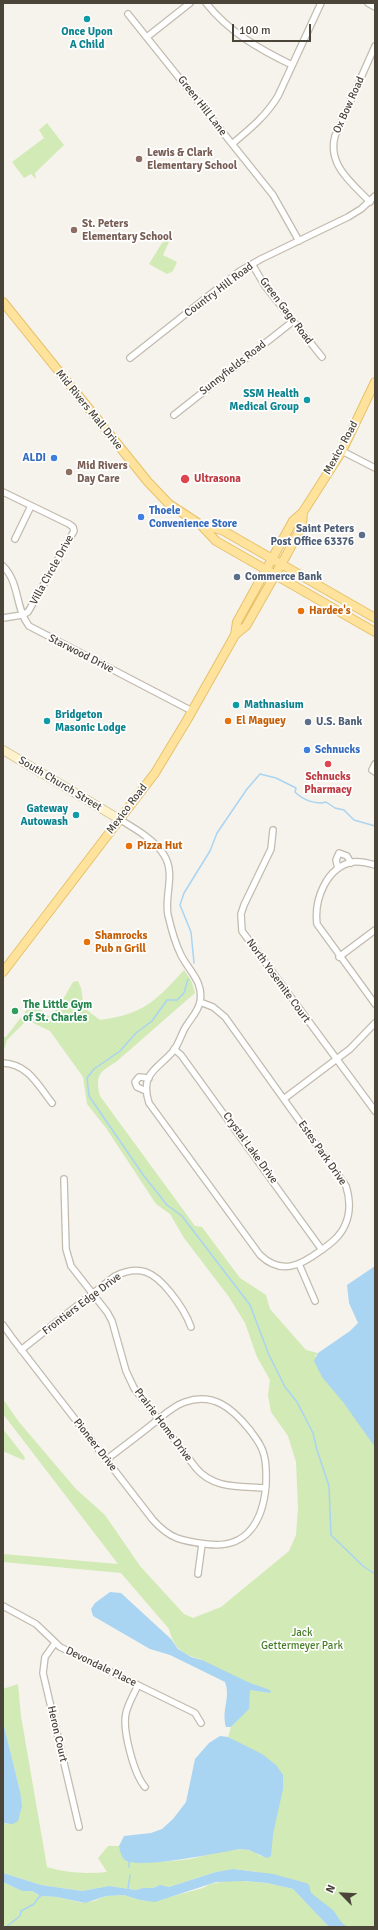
<!DOCTYPE html>
<style>
body{margin:0}
#map{position:relative;width:378px;height:1930px;overflow:hidden;background:#f6f3ec;font-family:Signika,sans-serif}
canvas{display:block}
.frame{position:absolute;inset:0;border:4px solid #4b4439;pointer-events:none}
.north{position:absolute;left:322px;top:1874px;width:40px;height:40px;-webkit-text-stroke:3px #fff;paint-order:stroke;rotate:294deg;font-size:11px;font-weight:700;line-height:16px;text-align:center;color:#4b4439}
.north::after{content:'';display:block;margin:auto;width:14px;height:18px;background:#4b4439;clip-path:polygon(50% 0,100% 100%,50% 72%,0 100%)}
.scale{position:absolute;left:232px;top:24px;width:79px;height:18px;box-sizing:border-box;border:2px solid #4b4439;border-top:0;padding-left:5px;font-size:12px;line-height:14px;white-space:nowrap;color:#4b4439;-webkit-text-stroke:3px #fff;paint-order:stroke}
</style>
<div id="map">
<canvas width="378" height="1930"></canvas>
<div class="frame"></div>
<div class="north">N</div>
<div class="scale">100 m</div>
</div>
<script>
const ctx = document.querySelector('canvas').getContext('2d');
ctx.lineJoin = 'round';
function fill(path, color) { ctx.fillStyle = color; ctx.fill(path, 'evenodd'); }
function stroke(path, color, width, dash) { ctx.strokeStyle = color; ctx.lineWidth = width; ctx.lineCap = dash ? 'butt' : 'round'; ctx.setLineDash(dash || []); ctx.stroke(path); }
function drawText(font, color, halo, rows, align = 'center') {
  ctx.font = font + ' Signika,sans-serif'; ctx.lineWidth = 3.5; ctx.setLineDash([]); ctx.textBaseline = 'middle'; ctx.strokeStyle = halo; ctx.fillStyle = color; for (const [text, x, y, turn = 0] of rows) {
    ctx.save(); ctx.translate(x, y); ctx.rotate((+turn || 0) * Math.PI / 180); ctx.textAlign = isNaN(turn) ? turn : align; if (halo) ctx.strokeText(text, 0, 0); ctx.fillText(text, 0, 0); ctx.restore();
  }
}
fill(new Path2D(`
 M47 123 64 145 35 173 36 179 31 174 24 178 12 162 44 138 39 130Z
 M166 241 169 242 163 255 177 262 173 271 167 274 149 264 162 243Z
 M184 970 191 980 195 993 116 1062C99 1072 95 1076 100 1096L195 1226 202 1227 240 1278 266 1295 270 1309 306 1350 318 1353 315 1356 375 1425V1927H339L305 1890 258 1872 233 1869 216 1872 169 1887 157 1886 153 1888H143L136 1890 109 1886 82 1891 41 1885 3 1873V1823L7 1824 20 1791 3 1722V1689L18 1684 21 1716 47 1867C68 1873 85 1874 107 1872L98 1858 108 1846H119C123 1863 132 1862 147 1862 161 1862 176 1861 190 1859 209 1856 246 1840 261 1857L231 1738 228 1737 231 1727 237 1721 246 1687 200 1659C182 1655 173 1646 169 1629L121 1573 3 1562V1554L118 1564 3 1414V1399L19 1422 76 1489 105 1515 140 1566 184 1614 193 1618 221 1607 289 1551 296 1535 298 1507 296 1462 288 1436 271 1412 268 1395 270 1380 257 1357 245 1323 229 1297 184 1238 170 1214 156 1204 106 1128 87 1104 83 1077 50 1031 27 1020 7 1040 3 1053V1037H6L31 1004 34 1002 44 1014 49 1016 58 1008 73 982 78 981 81 988 84 1008 100 1020C143 1014 155 1002 184 970Z
 M3 1429 24 1456 25 1459 23 1460 3 1451Z
 M231 1880 267 1883 293 1889 329 1927 3 1926V1882L22 1891H32L39 1895 38 1898 42 1896 57 1897 83 1903 94 1901 106 1896 124 1895 140 1900 155 1901 203 1888 210 1884Z`), '#d2eab5');
fill(new Path2D(`
 M375 1266V1447L343 1402 322 1377 314 1361 318 1353 350 1331 358 1323 349 1303 347 1285Z
 M110 1592 121 1593 171 1639 178 1649 191 1657 202 1660 250 1683 270 1690 271 1693 250 1690 249 1709 231 1727H226C221 1709 231 1699 225 1682L170 1655 150 1649 93 1616 91 1609 95 1603Z
 M3 1722 20 1791 22 1806 18 1821 13 1824 3 1823Z
 M220 1736 228 1737 262 1754 276 1765 283 1775V1789L273 1834 271 1856 267 1858 249 1850 240 1849C221 1852 138 1870 125 1860 121 1857 120 1851 119 1846L124 1836 151 1833 162 1829 173 1819 186 1802 195 1759 209 1743Z
 M233 1869 273 1874 306 1883 309 1885 311 1893 333 1910 342 1923 348 1927H329L293 1889 267 1883 245 1881 216 1882 155 1902 140 1900 124 1895 106 1896 85 1903 57 1897 42 1896 38 1899 39 1895 32 1891H22L3 1882V1873L41 1885 82 1891 109 1886 136 1890 143 1888H153L160 1885 169 1887 216 1872Z`), '#a9d4f2');
stroke(new Path2D(`
 M194 963 191 932 180 905 184 893 210 851 217 833 247 789 260 774 276 778 296 788 295 792C303 800 316 805 326 802L335 808 344 810 354 820 375 826
 M188 979 184 993 177 1000H167L152 1021 136 1033 120 1051 94 1069 87 1078 89 1096 144 1176 167 1205 182 1216 250 1305 269 1355 285 1387 297 1402 313 1433 317 1450 329 1486 331 1535 363 1566 375 1574
 M129 1867V1862
 M128 1889 130 1875
 M6 1927 20 1916 21 1911 34 1904 39 1897`), '#a9d4f2', 1.5);
const street = new Path2D(`
 M206 3C229 32 259 49 292 65
 M368 3 375 7
 M128 14 273 195 299 241
 M147 37 190 3
 M232 144C250 129 266 116 278 96L321 3
 M370 202C352 183 327 165 335 136L375 46
 M252 264 265 286 322 357
 M130 358 240 271 261 259 348 217 361 209 375 196
 M174 415 292 322
 M342 451 375 468
 M3 492 69 524 73 527 74 531 28 612 22 615 3 618
 M15 539 31 506
 M3 566C20 583 15 608 29 626L192 711
 M375 764 372 770 375 772
 M119 819C134 828 155 840 164 855 176 874 164 895 168 915 171 928 175 943 181 955 189 971 204 982 200 1002 198 1012 190 1019 185 1028 181 1035 179 1043 174 1050 159 1069 139 1072 149 1103L260 1255C281 1275 300 1266 320 1251 330 1244 340 1237 345 1225 351 1212 350 1199 346 1186L225 1017 213 1007 200 1002
 M273 830 271 849 244 905 241 914 242 931 375 1111
 M375 865C368 863 360 861 353 862 326 867 314 900 317 924L375 1004
 M338 868 336 860 339 853 347 856 351 863
 M339 957 375 930
 M174 1049 181 1055 322 1250
 M3 1063C28 1064 38 1085 52 1103
 M146 1091 137 1087 135 1082 139 1077 149 1078
 M285 1098 350 1049 375 1023
 M64 1179 66 1249 71 1266 107 1312 112 1321 126 1371 134 1388 196 1468C213 1489 240 1486 265 1488
 M299 1264 315 1301
 M3 1325 13 1339 153 1520C170 1539 182 1541 206 1544 247 1550 263 1521 266 1485 266 1475 267 1465 264 1455 262 1445 255 1437 249 1429 232 1408 213 1392 185 1402 173 1406 164 1415 155 1422 139 1435 123 1447 107 1459
 M21 1350 115 1276C140 1264 154 1272 170 1292 179 1303 186 1313 191 1327
 M198 1574 202 1544
 M3 1606 36 1624 60 1647 189 1710 195 1713 201 1723
 M55 1643 45 1657 43 1673 79 1827
 M138 1685C134 1694 128 1704 126 1713 122 1730 134 1774 145 1787`);
const secondary = new Path2D(`
 M3 750 119 819`);
const primary = new Path2D(`
 M3 302 148 482 169 504 201 525 216 541 375 632
 M202 525 222 530 375 618
 M235 635 246 626 287 554 302 526 303 512
 M3 972 155 773 187 720 235 635 237 622 293 521 303 512 342 451 375 382`);
stroke(street, '#c2bbae', 8);
stroke(secondary, '#d6c79b', 10);
stroke(primary, '#e6c16a', 10);
stroke(street, '#fff', 5.5);
stroke(secondary, '#fff3cd', 8);
stroke(primary, '#ffe39c', 8);
for (const [x, y, r, color] of [
 [87,19,4,"#0f9aa8"],
 [139,159,4,"#8d6e63"],
 [74,230,4,"#8d6e63"],
 [307,400,4,"#0f9aa8"],
 [54,458,4,"#3f7fe0"],
 [69,472,4,"#8d6e63"],
 [185,479,5,"#e0444e"],
 [141,517,4,"#3f7fe0"],
 [362,535,4,"#5c6f8a"],
 [237,577,4,"#5c6f8a"],
 [301,611,4,"#e8710a"],
 [236,705,4,"#0f9aa8"],
 [47,721,4,"#0f9aa8"],
 [228,721,4,"#e8710a"],
 [308,722,4,"#5c6f8a"],
 [307,750,4,"#3f7fe0"],
 [328,764,4,"#e0444e"],
 [76,815,4,"#0f9aa8"],
 [129,846,4,"#e8710a"],
 [87,942,4,"#e8710a"],
 [15,1011,4,"#2e9e5b"]
]) { const dot = new Path2D(); dot.arc(x, y, r, 0, 2 * Math.PI); ctx.fillStyle = color; ctx.fill(dot); stroke(dot, '#fff', 1.5); }
drawText('bold 11px', '#0d838f', '#fff', [
 ["Once Upon",87,32,"center"],
 ["A Child",87,45,"center"],
 ["SSM Health",299,394],
 ["Medical Group",299,407],
 ["Mathnasium",244,705,"left"],
 ["Bridgeton",55,715,"left"],
 ["Masonic Lodge",55,728,"left"],
 ["Gateway",68,809],
 ["Autowash",68,822]
], 'right');
drawText('11px', '#4b4439', '#fff', [
 ["Ox Bow Road",349,105,-66],
 ["Green Hill Lane",202,106,52],
 ["Country Hill Road",219,290,-37],
 ["Green Gage Road",286,311,53],
 ["Sunnyfields Road",233,368,-38],
 ["Mid Rivers Mall Drive",89,410,51],
 ["Mexico Road",341,448,-61],
 ["Villa Circle Drive",52,570,-61],
 ["Starwood Drive",81,654,27],
 ["South Church Street",60,784,31],
 ["Mexico Road",127,809,-53],
 ["North Yosemite Court",278,981,54],
 ["Crystal Lake Drive",250,1148,54],
 ["Estes Park Drive",322,1153,55],
 ["Frontiers Edge Drive",82,1304,-37],
 ["Prairie Home Drive",163,1425,53],
 ["Pioneer Drive",95,1445,52],
 ["Devondale Place",101,1667,26],
 ["Heron Court",57,1734,77]
]);
drawText('bold 11px', '#785e54', '#fff', [
 ["Lewis & Clark",147,153],
 ["Elementary School",147,166],
 ["St. Peters",82,224],
 ["Elementary School",82,237],
 ["Mid Rivers",77,466],
 ["Day Care",77,479]
], 'left');
drawText('bold 11px', '#366cbe', '#fff', [
 ["ALDI",46,458,"right"],
 ["Thoele",149,511],
 ["Convenience Store",149,524],
 ["Schnucks",315,750]
], 'left');
drawText('bold 11px', '#be3a42', '#fff', [
 ["Ultrasona",194,479],
 ["Schnucks",328,777,"center"],
 ["Pharmacy",328,790,"center"]
], 'left');
drawText('bold 11px', '#4e5e75', '#fff', [
 ["Saint Peters",354,529,"right"],
 ["Post Office 63376",354,542,"right"],
 ["Commerce Bank",245,577],
 ["U.S. Bank",316,722]
], 'left');
drawText('bold 11px', '#c56008', '#fff', [
 ["Hardee's",309,611],
 ["El Maguey",236,721],
 ["Pizza Hut",137,846],
 ["Shamrocks",95,936],
 ["Pub n Grill",95,949]
], 'left');
drawText('bold 11px', '#27864d', '#fff', [
 ["The Little Gym",23,1005],
 ["of St. Charles",23,1018]
], 'left');
drawText('11px', '#4a7f2a', '#fff', [
 ["Jack",302,1633],
 ["Gettermeyer Park",302,1646]
]);
</script>
